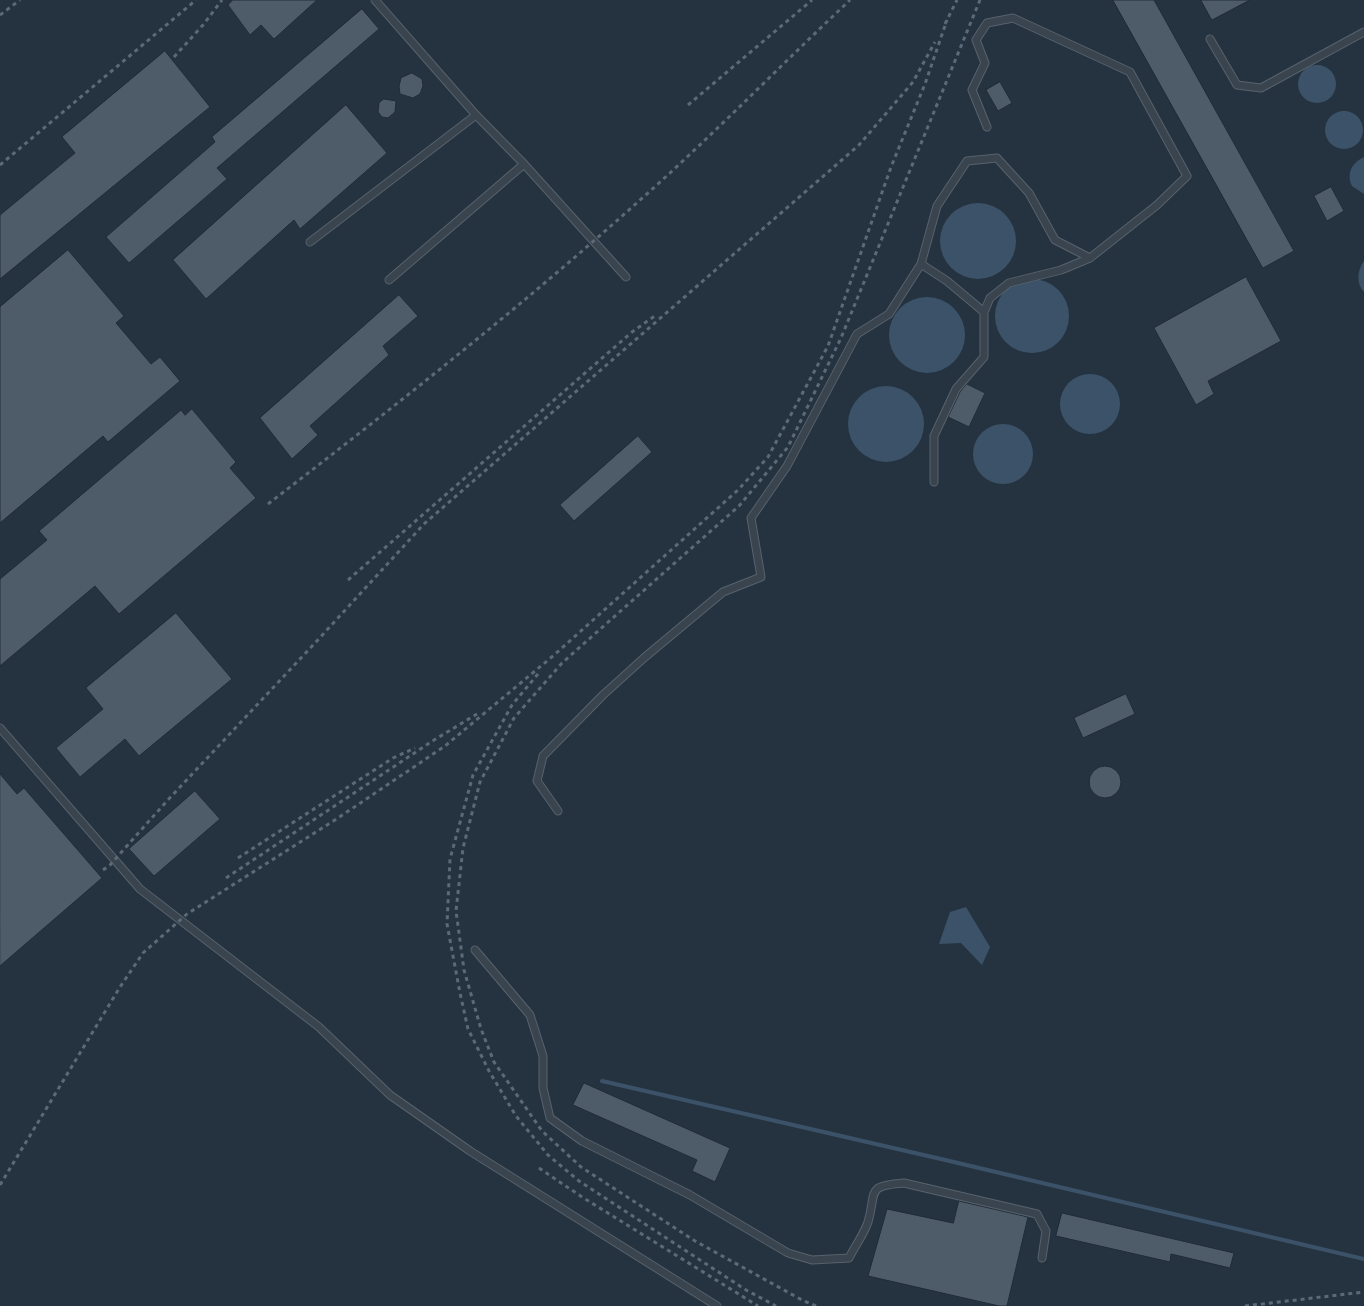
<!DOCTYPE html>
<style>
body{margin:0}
canvas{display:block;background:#253340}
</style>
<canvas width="1364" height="1306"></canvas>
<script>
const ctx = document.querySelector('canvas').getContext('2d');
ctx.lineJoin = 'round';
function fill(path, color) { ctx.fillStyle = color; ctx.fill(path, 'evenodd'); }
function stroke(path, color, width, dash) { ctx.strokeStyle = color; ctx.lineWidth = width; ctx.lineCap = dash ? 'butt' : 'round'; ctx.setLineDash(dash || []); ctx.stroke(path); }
fill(new Path2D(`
 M1298 84a19 19 0 1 1 38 0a19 19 0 1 1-38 0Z
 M1325 130a19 19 0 1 1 38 0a19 19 0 1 1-38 0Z
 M1364 157V194L1352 186C1346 173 1352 163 1364 157Z
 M940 241a38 38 0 1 1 76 0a38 38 0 1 1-76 0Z
 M1364 261V292C1356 284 1357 270 1364 261Z
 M995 316a37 37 0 1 1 74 0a37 37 0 1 1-74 0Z
 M889 335a38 38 0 1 1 76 0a38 38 0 1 1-76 0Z
 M1060 404a30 30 0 1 1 60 0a30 30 0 1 1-60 0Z
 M848 424a38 38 0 1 1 76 0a38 38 0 1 1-76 0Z
 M973 454a30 30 0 1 1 60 0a30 30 0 1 1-60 0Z
 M966 907 990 947 982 965 961 943 939 944 950 912Z`), '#3b5268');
stroke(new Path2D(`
 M602 1081 941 1159 1364 1259`), '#3b5268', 4);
const building = new Path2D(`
 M233 0H317L274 39 261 25 250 35 228 5Z
 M1113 0H1154L1294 251 1263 268Z
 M1201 0H1250L1212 20Z
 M362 9 379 29 217 168 227 179 129 263 106 237 215 142 212 137Z
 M165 51 210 107 0 279V215L75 153 62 137Z
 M412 73 422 79 423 86 420 94 413 98 400 94 399 86 401 78Z
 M1000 82 1012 103 998 111 986 90Z
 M384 99 396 101 395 112 388 118 382 117 378 112 379 103Z
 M346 105 387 153 300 229 294 220 206 299 173 260Z
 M1331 187 1344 211 1327 221 1314 196Z
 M68 250 124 316 116 323 151 364 160 357 180 381 108 442 103 436 0 523V307Z
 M1246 277 1281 341 1208 381 1214 394 1196 405 1154 328Z
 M399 295 418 316 383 346 389 355 310 426 318 435 292 459 260 418Z
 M967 384 985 393 969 427 948 417 960 392Z
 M192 409 236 462 230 468 256 498 119 614 95 586 0 666V579L47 540 39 531 181 410 185 415Z
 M638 436 652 452 574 521 560 505Z
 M176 613 232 679 139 756 125 739 80 777 56 748 103 709 86 688Z
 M1126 694 1135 714 1083 738 1074 718Z
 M1089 782a16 16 0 1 1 32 0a16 16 0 1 1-32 0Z
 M0 774 17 794 24 788 102 878 0 966Z
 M195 791 220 819 154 876 129 849Z
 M584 1083 730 1148 715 1182 692 1171 697 1160 573 1105Z
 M959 1201 1028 1217 1007 1306H999L868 1276 887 1209 953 1223Z
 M1062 1213 1234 1253 1230 1268 1171 1254 1170 1262 1056 1236Z`);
fill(building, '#4e5c6a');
stroke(building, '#202b37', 1);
const lane = new Path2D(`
 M375 0 476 115 524 164 626 277
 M1210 39 1237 85 1261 88 1364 32
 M310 242 476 115
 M921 264 947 281 984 312V357L956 389 934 436V482
 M389 280 524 164
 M984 312 990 298 1009 283 1061 270 1090 258 1157 205 1187 176 1130 72 1013 18 987 23 976 40 985 63 972 90 987 127
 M0 728 140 889 319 1027 390 1095 470 1151 717 1306
 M558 811 537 781 543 756 603 695 645 657 723 592 761 577 751 518 787 466 857 334 889 314 921 264 937 206 967 161 997 158 1029 193 1055 240 1090 258
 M475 950 530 1015 543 1056V1088L550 1118 582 1141 690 1195 788 1253 812 1260 849 1258C855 1246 864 1234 868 1222 877 1191 865 1186 904 1183L1037 1214 1046 1231 1042 1258`);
stroke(lane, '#57626d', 9);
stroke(lane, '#39444f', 7);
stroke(new Path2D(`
 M0 15 20 0
 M945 24 957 0
 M174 57 203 25 222 0
 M688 105 812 0
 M0 165 196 0
 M268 504C398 404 527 302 649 192 718 130 783 63 850 0
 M348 580 632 332 656 315
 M538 674 512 705 473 775 450 859 447 924 460 993 468 1029 489 1071 516 1116 548 1155 579 1181 746 1290 776 1306
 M238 858 393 758 415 748
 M103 870 110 865 166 802 315 643 424 524 859 145 913 82 935 42
 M226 878 434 740 477 714
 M539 1168 582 1197 758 1306
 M0 1185 120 987 143 953 187 914 338 818 445 746 553 656 738 490 768 457 828 346 891 167 925 84 947 20
 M816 1306 802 1300 695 1241 581 1167 542 1131 494 1062 481 1029 464 970 456 911 463 848 480 782 514 718 562 663 739 506 788 447 841 338 980 0
 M1245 1306 1364 1292`), '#5c6976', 3, [4, 4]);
</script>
